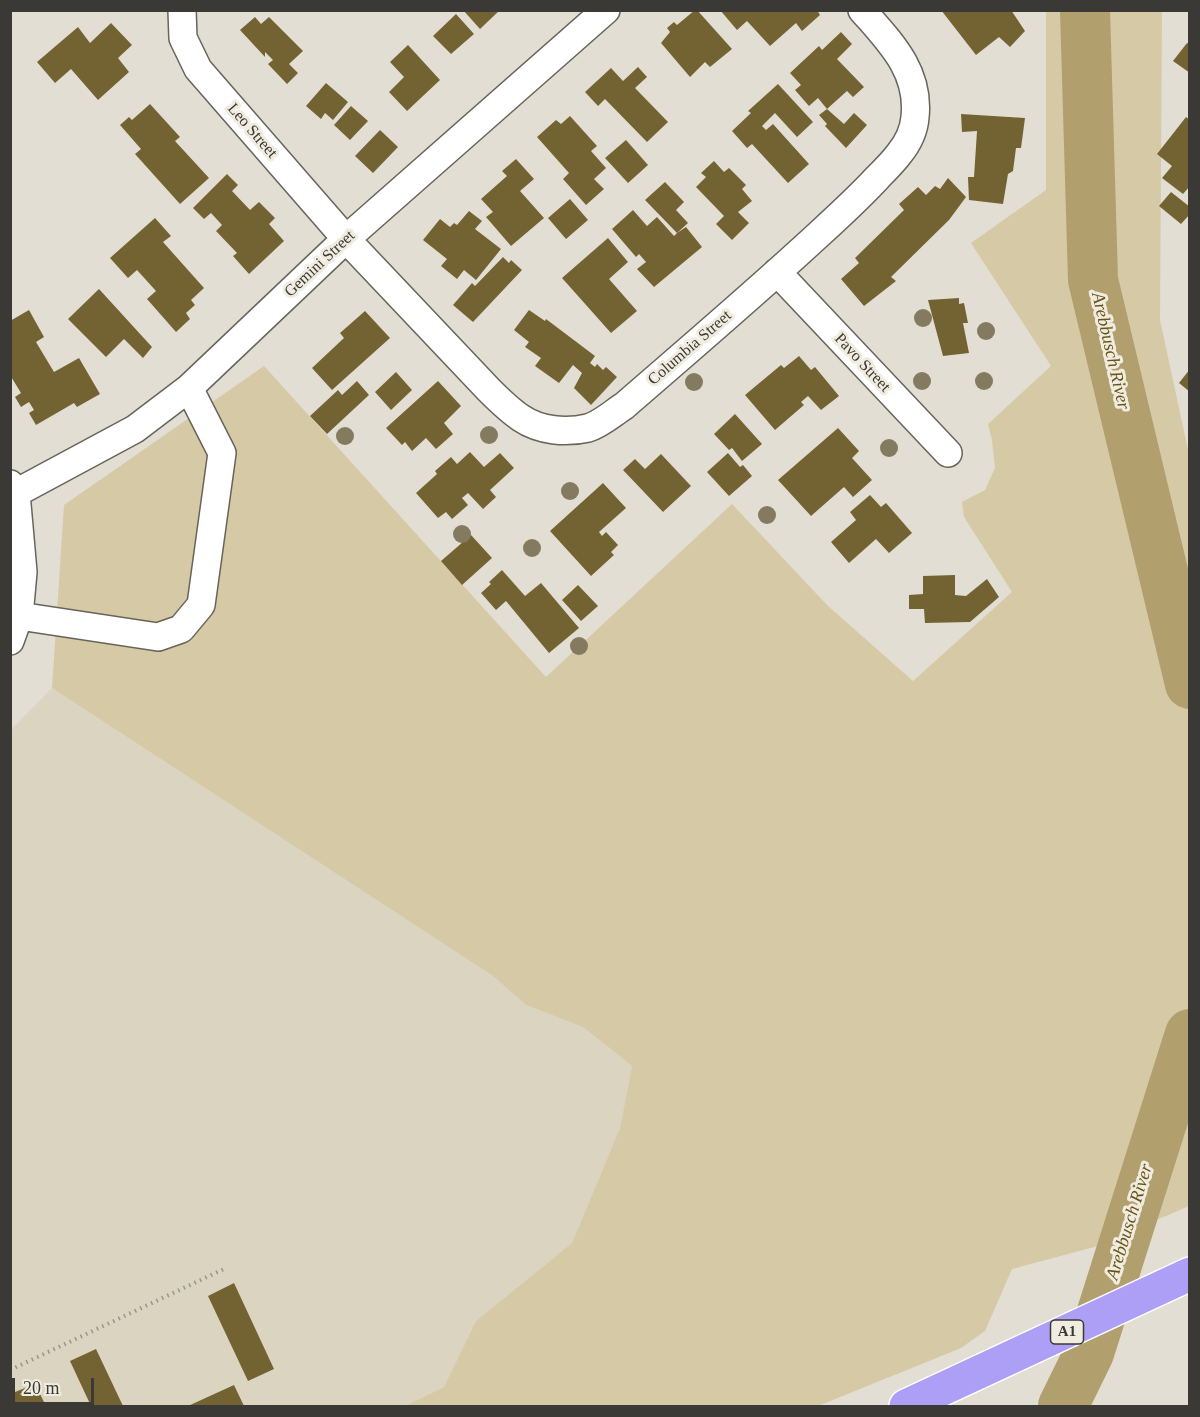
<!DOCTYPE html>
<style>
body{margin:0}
#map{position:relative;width:1200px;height:1417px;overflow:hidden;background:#e2ded3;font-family:Georgia,serif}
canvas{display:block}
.frame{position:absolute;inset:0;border:12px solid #3b3935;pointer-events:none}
.scale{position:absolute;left:12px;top:1378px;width:82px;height:27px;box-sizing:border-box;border:3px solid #3b3935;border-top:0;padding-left:8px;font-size:18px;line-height:21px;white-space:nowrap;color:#3b3935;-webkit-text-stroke:4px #f0ece0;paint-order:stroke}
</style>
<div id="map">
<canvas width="1200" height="1417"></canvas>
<div class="frame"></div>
<div class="scale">20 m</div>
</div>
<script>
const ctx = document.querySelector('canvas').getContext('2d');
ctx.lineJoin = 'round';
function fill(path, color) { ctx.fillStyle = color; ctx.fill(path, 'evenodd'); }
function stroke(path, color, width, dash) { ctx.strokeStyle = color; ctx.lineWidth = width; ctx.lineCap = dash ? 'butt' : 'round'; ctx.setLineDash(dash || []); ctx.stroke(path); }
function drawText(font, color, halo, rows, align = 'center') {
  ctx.font = font + ' Georgia,serif'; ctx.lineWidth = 6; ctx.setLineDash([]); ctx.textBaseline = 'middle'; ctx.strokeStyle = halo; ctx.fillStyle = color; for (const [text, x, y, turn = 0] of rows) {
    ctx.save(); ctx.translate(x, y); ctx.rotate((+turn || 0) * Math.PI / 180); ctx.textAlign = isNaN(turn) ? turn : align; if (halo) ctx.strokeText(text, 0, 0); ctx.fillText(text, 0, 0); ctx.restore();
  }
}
fill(new Path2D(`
 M52 688 493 976 526 1005 583 1027 632 1066 620 1128 572 1243 476 1321 444 1387 405 1406H11L10 731Z`), '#dbd4c1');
fill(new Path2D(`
 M1046 11H1162L1160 320 1190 459 1189 1206 1094 1247 1012 1269 985 1331 961 1348 818 1406H405L444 1387 476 1321 572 1243 620 1128 632 1066 583 1027 526 1005 493 976 52 688 64 505 264 366 546 677 732 504 828 606 913 681 1012 592 964 517 962 502 985 490 995 468 992 440 988 424 1051 366 971 243 1046 190Z`), '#d6c9a6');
stroke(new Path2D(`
 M1085 10 1093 280 1190 684
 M1063 1406 1089 1353 1190 1034`), '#b19f6d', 50);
fill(new Path2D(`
 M463 10H500L480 29Z
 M695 10H697L732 49 710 67 705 62 690 77 661 43 670 32 667 28 674 22 677 25Z
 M720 10H817L820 15 802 31 796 23 770 46 747 21 737 30Z
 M941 10H1011L1025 31 1010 47 999 37 976 55Z
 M456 14 474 34 451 54 433 36Z
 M255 17 261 24 269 17 303 51 289 64 298 73 287 84 268 64 273 60 265 52V57L240 30Z
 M111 23 132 45 118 58 129 72 98 100 71 69 55 83 37 62 78 27 90 43Z
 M841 32 852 44 837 59 864 87 853 97 847 91 827 109 844 124 854 113 867 125 846 148 825 126 827 124 819 115 827 109 818 98 809 106 795 90 801 85 790 73 819 46 822 50Z
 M1187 43 1190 44V73L1173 61Z
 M408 45 440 80 407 111 389 92 404 77 390 62Z
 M638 67 647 77 635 88 668 122 647 142 605 99 598 106 585 92 611 68 623 81Z
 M326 83 348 102 333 120 325 113 321 119 306 106Z
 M778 84 813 122 797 137 775 113 762 126 766 130 773 124 809 164 788 183 752 144 747 148 732 131 751 113 748 111Z
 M150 104 180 137 175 141 209 178 180 204 135 154 141 149 120 125 129 117 132 120Z
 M351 106 368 121 350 140 334 125Z
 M961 114 1025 118 1021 148H1016L1013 171 1008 174 1003 204 969 200 968 177H974L977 131 962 132Z
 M570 116 597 146 591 151 606 168 594 179 604 189 586 205 563 179 569 173 537 137 556 120 561 124Z
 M1186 117 1190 120V186L1183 194 1162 178 1172 166 1157 154Z
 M380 130 398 147 373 173 355 156Z
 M626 140 648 165 628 183 605 158Z
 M516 159 534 179 520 191 544 218 511 246 486 217 493 212 481 199 507 176 502 171Z
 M714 161 724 172 729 168 746 185 742 189 752 201 738 212 749 223 732 240 716 224 724 216 696 187 706 177 701 173Z
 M227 174 238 185 232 191 250 210 259 202 275 218 269 224 284 241 249 274 233 256 237 253 216 231 222 225 211 213 204 219 193 208Z
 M948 178 966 197 949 220 891 277 896 281 864 306 841 279 859 263 855 258 904 210 899 204 918 187 926 195 935 186 940 189Z
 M665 182 684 202 676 210 688 223 677 233 686 227 702 247 654 287 637 269 646 262 639 254 636 257 612 229 633 210 647 226 657 217 674 236 677 233 645 200Z
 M1171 192 1190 207V214L1181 224 1159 206Z
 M570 199 588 220 566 239 548 218Z
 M469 211 482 221 475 229 501 249 476 280 464 270 457 279 441 266 447 259 423 240 440 219 450 227 454 223 457 225Z
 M155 218 171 236 163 242 204 288 191 300 195 305 186 313 190 319 176 332 147 299 156 291 137 270 128 278 110 258Z
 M608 238 628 262 609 279 637 311 611 333 562 278Z
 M503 257 509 263 511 260 522 270 473 322 453 305 472 283 475 286Z
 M99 289 152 347 143 358 124 339 106 357 68 319Z
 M959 298V304L964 303 968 323H963L969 353 943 356 928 300Z
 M29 310 44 337 36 342 54 372 79 358 100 394 77 407 74 403 36 425 29 413 34 410 29 402 21 407 15 397 21 393 10 375V321Z
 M529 310 545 321 546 319 595 356 590 363 595 367 597 364 603 370 606 367 617 377 591 405 574 388 582 373 573 365 559 383 535 366 541 358 525 347 529 342 514 330Z
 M365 311 390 338 332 390 312 368 344 338 340 333Z
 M799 356 811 370 815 367 839 396 821 410 808 396 801 402 804 405 775 430 745 395 781 365 784 368Z
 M1190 369V392L1179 383Z
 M396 372 412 390 391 410 375 392Z
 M357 381 369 395 327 434 310 416 338 390 342 395Z
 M438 381 461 406 444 423 453 434 436 449 426 438 412 451 405 442 402 445 386 428Z
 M735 414 762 444 742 461 732 448 729 450 714 434Z
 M838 428 859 451 852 458 872 480 853 497 844 487 811 516 778 480Z
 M470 452 484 467 500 453 514 468 490 490 496 497 483 509 468 493 462 498 468 505 452 519 446 512 438 518 416 493 437 474 435 471 451 457 457 464Z
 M728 453 740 467 743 465 752 476 729 496 707 472Z
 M661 454 691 486 663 512 623 470 635 459 645 469Z
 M603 483 626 508 599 532 602 536 606 532 618 545 611 552 614 555 591 576 550 531Z
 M870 495 881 507 886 503 912 533 889 553 876 539 849 563 831 542 856 520 850 512Z
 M471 535 492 558 462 585 441 561Z
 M502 570 525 596 541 583 579 628 549 653 506 601 496 610 481 593 491 584 489 582Z
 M955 575V595L966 596 987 579 999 597 970 622 925 623 924 609H909V595L923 594V576Z
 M578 585 598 606 581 621 562 600Z
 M234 1283 274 1369 248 1381 208 1296Z
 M96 1349 123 1406H91L70 1361Z
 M35 1384 46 1406H10V1394Z
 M234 1385 244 1406H188Z`), '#746332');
const minor = new Path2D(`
 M182 10 183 38 198 69 346 239 489 390C499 400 509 410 521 418 540 431 566 433 588 428 601 424 613 413 624 406 685 353 746 301 805 247 830 224 855 202 878 177 885 170 893 162 899 154 908 143 914 131 915 117 920 71 890 42 862 10
 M777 272 948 453
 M10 484 16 493 23 572 19 616 10 641
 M16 493 135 429 189 388 346 239 606 10
 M19 616 158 637 181 629 201 605 222 453 189 388`);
const highway = new Path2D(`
 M906 1406 1190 1274`);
stroke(minor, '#68645a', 30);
stroke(highway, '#fff', 36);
stroke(new Path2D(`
 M10 1370 224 1269`), '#98958d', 4, [1.5, 4.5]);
stroke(minor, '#fff', 27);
stroke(highway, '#ac9ff5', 33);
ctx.fillStyle = '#837a5f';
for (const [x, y] of [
 [923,318],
 [986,331],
 [922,381],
 [984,381],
 [694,382],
 [489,435],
 [345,436],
 [889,448],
 [570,491],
 [767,515],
 [462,534],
 [532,548],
 [579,646]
]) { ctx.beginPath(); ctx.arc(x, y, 9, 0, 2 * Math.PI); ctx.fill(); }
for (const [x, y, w] of [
 [1067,1332,33]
]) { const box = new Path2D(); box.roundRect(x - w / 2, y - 12, w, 24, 4.5); ctx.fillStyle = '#f0ece0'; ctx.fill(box); stroke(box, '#3b3935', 1.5); }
drawText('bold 15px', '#3b3935', null, [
 ["A1",1067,1332]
]);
drawText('16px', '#3b3935', '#f0ece0', [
 ["Leo Street",252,131,49],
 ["Gemini Street",320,264,-43],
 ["Columbia Street",690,348,-41],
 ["Pavo Street",862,363,47]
]);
drawText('italic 18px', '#675317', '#f0ece0', [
 ["Arebbusch River",1110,351,77],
 ["Arebbusch River",1130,1222,-73]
]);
</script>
